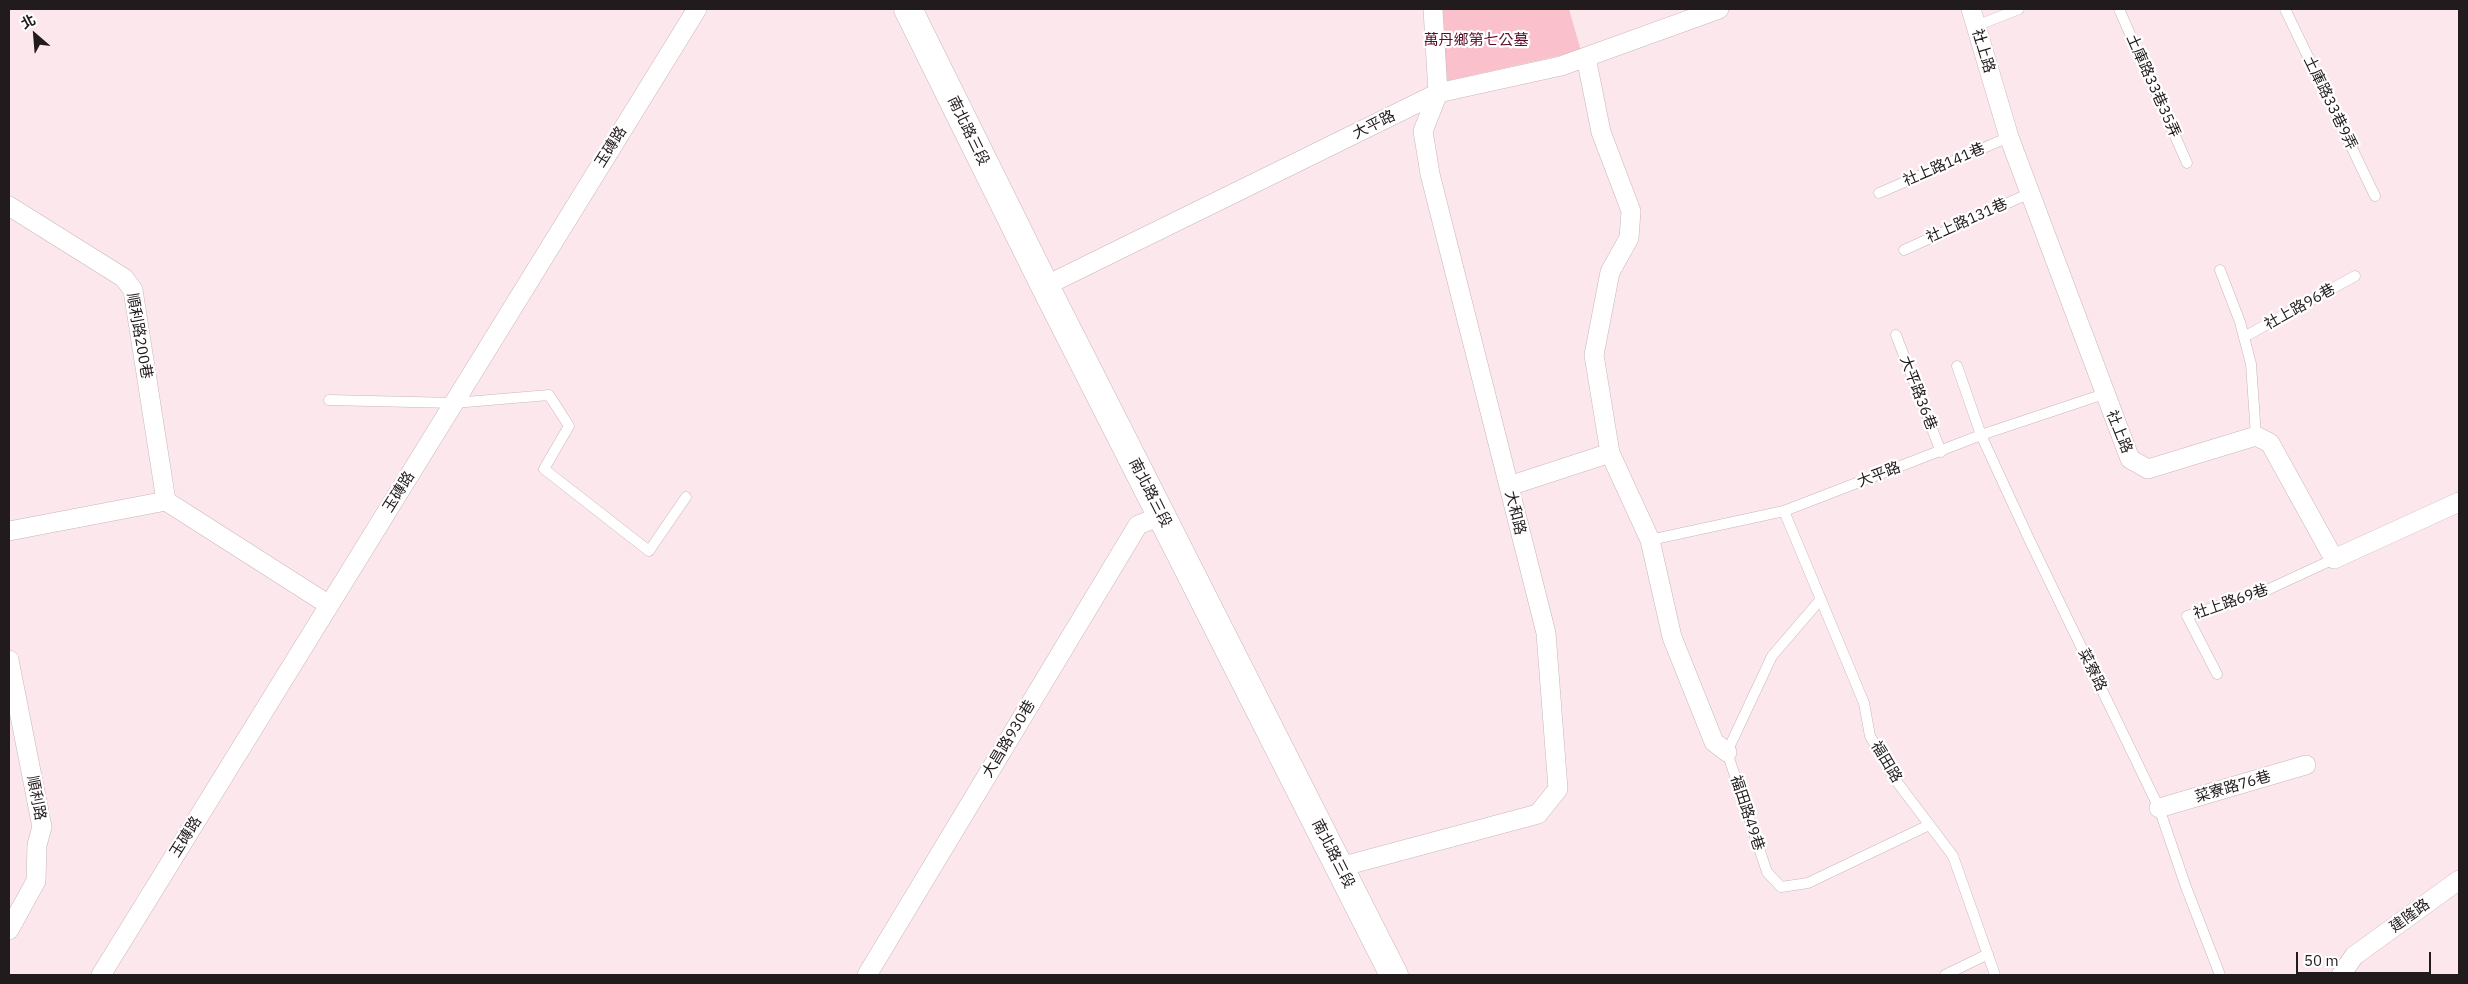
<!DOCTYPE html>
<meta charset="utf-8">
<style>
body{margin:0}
#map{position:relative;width:2468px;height:984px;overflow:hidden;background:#fce8ec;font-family:"IBM Plex Sans","Noto Sans TC",sans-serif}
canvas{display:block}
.frame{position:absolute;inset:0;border:10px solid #221b1d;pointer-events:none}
.north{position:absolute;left:10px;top:10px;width:50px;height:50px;-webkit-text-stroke:4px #fff;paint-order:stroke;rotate:333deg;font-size:14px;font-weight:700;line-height:20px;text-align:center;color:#221b1d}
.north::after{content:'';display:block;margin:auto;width:18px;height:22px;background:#221b1d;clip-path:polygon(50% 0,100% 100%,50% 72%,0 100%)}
.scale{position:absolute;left:2296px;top:952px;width:135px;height:22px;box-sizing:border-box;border:2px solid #221b1d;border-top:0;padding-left:6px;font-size:15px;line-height:18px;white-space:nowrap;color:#221b1d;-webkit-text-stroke:4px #fff;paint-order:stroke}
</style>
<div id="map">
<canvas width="2468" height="984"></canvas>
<div class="frame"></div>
<div class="north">北</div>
<div class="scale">50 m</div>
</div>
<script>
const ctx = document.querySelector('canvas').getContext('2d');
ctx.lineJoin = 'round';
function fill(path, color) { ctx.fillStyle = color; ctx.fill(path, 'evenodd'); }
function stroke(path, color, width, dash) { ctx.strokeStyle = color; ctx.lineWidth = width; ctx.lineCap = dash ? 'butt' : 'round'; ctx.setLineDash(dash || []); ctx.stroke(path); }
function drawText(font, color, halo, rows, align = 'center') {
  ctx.font = font + ' "IBM Plex Sans","Noto Sans TC",sans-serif'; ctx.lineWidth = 4.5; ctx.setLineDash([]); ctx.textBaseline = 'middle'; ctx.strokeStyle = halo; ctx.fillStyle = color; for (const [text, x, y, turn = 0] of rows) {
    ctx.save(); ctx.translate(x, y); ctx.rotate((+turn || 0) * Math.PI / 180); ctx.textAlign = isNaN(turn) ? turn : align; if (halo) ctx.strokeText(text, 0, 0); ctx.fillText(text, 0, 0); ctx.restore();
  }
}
fill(new Path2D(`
 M1441 9H1569L1581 51 1446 81Z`), '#fac1cd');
const lane = new Path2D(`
 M2119 9 2187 163
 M2285 9 2375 196
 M1976 26 2019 9
 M1879 193 2009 137
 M1904 250 2030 193
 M2220 270 2240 322 2251 364 2256 436
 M1896 335 1941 452
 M2244 337 2355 276
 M1957 366 1981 435 2029 539 2159 808 2186 887 2220 975
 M329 400 454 403 549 395 569 426 544 469 649 551 686 497
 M1784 511 1864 703 1870 736 1894 778 1953 856 1995 975
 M1650 540 1784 511 1981 435 2104 394
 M1821 599 1772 656 1727 752 1767 872 1781 887 1808 883 1929 825
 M2217 674 2187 616 2267 590 2334 559
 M1945 975 1988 954`);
const street = new Path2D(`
 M1971 9 2009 137 2130 459 2148 469 2256 436 2270 443 2334 559 2459 502
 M1586 57 1601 132 1631 211 1629 238 1610 272 1594 355 1610 453 1650 540 1672 637 1714 742 1727 752
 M9 206 124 278 133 290 166 501
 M1045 286 1438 93 1561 66 1719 9
 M1509 486 1610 453
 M9 531 166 501 329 605
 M9 660 42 827 37 845 36 881 9 930
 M2159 808 2306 765
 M1340 867 1538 814 1558 789 1546 633 1430 174 1423 131 1438 93 1433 9
 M101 975 697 9
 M867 975 1138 525 1161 516
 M2341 975 2354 956 2459 880`);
const secondary = new Path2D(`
 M908 9 1045 286 1394 975`);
stroke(lane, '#c9b6b9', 11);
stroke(street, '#c9b6b9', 20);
stroke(secondary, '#c9b6b9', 29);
stroke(lane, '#fff', 10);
stroke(street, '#fff', 19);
stroke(secondary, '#fff', 28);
drawText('15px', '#5d0d2b', '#fff', [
 ["萬丹鄉第七公墓",1476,41]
]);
drawText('15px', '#221b1d', '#fff', [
 ["社上路",1983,51,73],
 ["土庫路33巷35弄",2153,86,66],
 ["土庫路33巷9弄",2330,103,64],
 ["大平路",1374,125,-26],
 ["南北路三段",968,131,64],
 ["玉磚路",611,147,-58],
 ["社上路141巷",1944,165,-23],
 ["社上路131巷",1967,221,-24],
 ["社上路96巷",2300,307,-29],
 ["順利路200巷",139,336,80],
 ["大平路36巷",1918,393,69],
 ["社上路",2119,432,68],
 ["大平路",1879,475,-21],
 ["玉磚路",399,492,-58],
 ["南北路三段",1150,493,63],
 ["大和路",1515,513,76],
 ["社上路69巷",2231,602,-19],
 ["菜寮路",2092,670,64],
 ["大昌路930巷",1009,739,-59],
 ["福田路",1886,762,59],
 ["菜寮路76巷",2233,787,-16],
 ["順利路",36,798,79],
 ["福田路49巷",1747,813,72],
 ["玉磚路",186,837,-58],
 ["南北路三段",1333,854,63],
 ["建隆路",2410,916,-36]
]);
</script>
